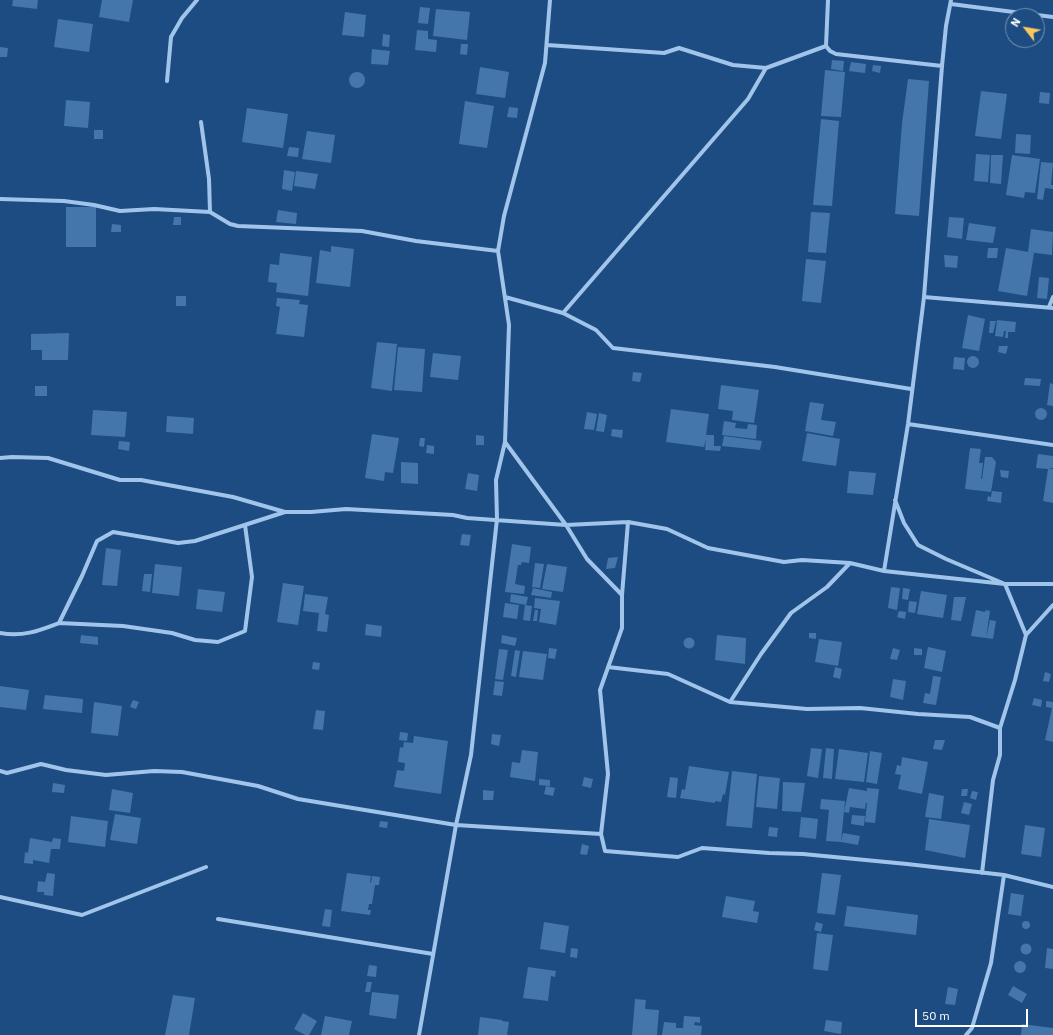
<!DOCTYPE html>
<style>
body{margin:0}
#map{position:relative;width:1053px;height:1035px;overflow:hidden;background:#1c4c81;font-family:"IBM Plex Sans",sans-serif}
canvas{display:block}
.north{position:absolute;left:1005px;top:8px;width:40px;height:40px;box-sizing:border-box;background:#1c4c81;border:1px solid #7794b3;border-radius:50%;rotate:301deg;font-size:11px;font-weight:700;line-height:16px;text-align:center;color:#fff}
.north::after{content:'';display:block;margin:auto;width:14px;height:18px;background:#fbc75e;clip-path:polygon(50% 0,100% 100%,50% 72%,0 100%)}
.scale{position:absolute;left:915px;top:1009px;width:113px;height:18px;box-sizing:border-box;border:2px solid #fff;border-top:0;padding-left:5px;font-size:12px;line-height:14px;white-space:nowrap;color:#fff;-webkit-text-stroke:3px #1c4c81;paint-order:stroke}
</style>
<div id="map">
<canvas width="1053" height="1035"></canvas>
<div class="north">N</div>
<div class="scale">50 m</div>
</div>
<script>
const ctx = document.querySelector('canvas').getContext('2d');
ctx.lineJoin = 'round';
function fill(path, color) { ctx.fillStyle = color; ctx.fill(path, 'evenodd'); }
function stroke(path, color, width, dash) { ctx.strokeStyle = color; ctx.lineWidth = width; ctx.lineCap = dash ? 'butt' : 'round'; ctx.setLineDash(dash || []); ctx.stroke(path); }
fill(new Path2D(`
 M13 0H38L37 9 12 6Z
 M102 0H133L129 22 99 17Z
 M420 7 430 8 428 24 418 23Z
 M436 9 470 12 467 40 433 36Z
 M345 12 366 15 364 37 342 35Z
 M58 19 93 24 89 52 54 47Z
 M417 30 428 31V39L437 40 436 52 415 50Z
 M383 34 390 35 389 47 382 46Z
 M461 44H468L467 55 460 54Z
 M0 47 8 48 7 57H0Z
 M372 49 390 51 388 65 371 64Z
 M832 60 844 61 843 71 831 69Z
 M851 62 866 64 865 73 849 71Z
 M873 65 881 66 880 73 872 71Z
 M480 67 509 72 505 98 476 94Z
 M825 70 845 72 841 117 821 116Z
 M349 80a8 8 0 1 1 16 0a8 8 0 1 1-16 0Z
 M908 79 929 81 919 216 895 214 902 123Z
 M981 91 1007 94 1001 139 975 136Z
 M1040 92 1050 93 1049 104 1039 103Z
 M66 100 90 102 88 128 64 126Z
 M465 101 494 106 487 148 459 144Z
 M509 107 518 108 517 118 507 117Z
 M247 108 288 114 283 148 242 142Z
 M821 119 839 121 832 206 813 205Z
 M94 130H103V139H94Z
 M307 131 335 135 331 163 302 159Z
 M1016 134 1031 135 1030 154 1015 153Z
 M289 147 299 148 298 157 287 156Z
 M976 154 990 155 988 182 974 181Z
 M991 155H1003L1001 184 990 183Z
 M1012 155 1040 159 1035 193 1025 192 1024 198 1006 195Z
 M1041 162 1053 163 1051 185H1053V189L1045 188 1043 200 1037 199Z
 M284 170 295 172 292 191 282 189Z
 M296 171 318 174 315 189 294 186Z
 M66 207H96V247H66Z
 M278 210 297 213 296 224 276 222Z
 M811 212 830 213 826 253 808 252Z
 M174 217H181V225H173Z
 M949 217 964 218 962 239 947 237Z
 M969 223 996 227 993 243 966 240Z
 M112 224 121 225V232H111Z
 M1031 229 1053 232 1052 255 1028 252Z
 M331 246 354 249 350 287 316 283 320 250 331 252Z
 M988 248H998L997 258H987Z
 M1006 248 1034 253 1027 296 998 291Z
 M280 253 312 257 308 296 276 292 277 283 268 282 270 264 279 265Z
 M944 255 958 256 957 268 945 267Z
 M806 259 826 261 821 303 802 301Z
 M1039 277 1049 278 1047 299 1037 298Z
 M176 296H186V306H176Z
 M277 298 300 300 299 304 308 305 304 337 276 334 280 307 276 306Z
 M968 315 985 319 979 351 962 348Z
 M997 320 1016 322 1015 332H1008V338H1005L1006 331H1004L1003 337 995 336Z
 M990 321H996L993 333H989Z
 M69 333 68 360H42V350H31V334Z
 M377 342 397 344 392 391 371 388Z
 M999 346H1008L1006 354 998 352Z
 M398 347 425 349 422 392 394 390Z
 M433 353 461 356 458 380 430 377Z
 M967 362a6 6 0 1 1 12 0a6 6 0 1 1-12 0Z
 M954 357 965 358 964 370 953 369Z
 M633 372 642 373 640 382 632 381Z
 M1025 378 1041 379 1040 386 1024 385Z
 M1050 383 1053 384V406L1047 405Z
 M721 385 759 390 754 423 732 420 733 411 718 409Z
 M35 386H47V396H35Z
 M810 402 824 404 821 420 836 422 833 436 805 431Z
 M1035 414a6 6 0 1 1 12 0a6 6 0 1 1-12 0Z
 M671 409 709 414 706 435H714V446H721L720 451 705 450 706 439 704 447 666 442Z
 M93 410 127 412 125 437 91 435Z
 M587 412 597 414 594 430 584 429Z
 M599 413 607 415 604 432 596 431Z
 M167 416 194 418 193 434 166 432Z
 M724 421 736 423 735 428 747 429 748 424 757 425 756 439 722 435Z
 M612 429 623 430 622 438 611 436Z
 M807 433 840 439 836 466 802 461Z
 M372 434 399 438 393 473 385 472 384 481 365 478Z
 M476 435 484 436V445H476Z
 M724 436 762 441 760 450 722 446Z
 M420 438H425L424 447 419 446Z
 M119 441 130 442 129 451 118 449Z
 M427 445 434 446V454L426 453Z
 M970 448 981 449 979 463H983L981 479H982L985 457H992L996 462 991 492 965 489Z
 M1038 454 1053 456V468H1048L1053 469V503L1043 501 1048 469 1036 468Z
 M401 462 418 463V484L401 483Z
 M1000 470 1009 471 1008 478 1001 477Z
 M849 471 876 473 873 495 847 493Z
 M468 473 479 475 477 491 465 489Z
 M992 491 1002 492 1001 503 987 501 988 496 991 497Z
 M462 534 471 535 469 546 460 545Z
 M512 544 531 547 529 563 522 562 521 565H518L515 584 525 586 524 594 505 592Z
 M106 548 121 550 117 586 102 585Z
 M618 557 615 568 606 569 608 558Z
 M535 563 544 564 540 588 532 587Z
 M155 564 182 567 179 596 152 593Z
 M547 564 567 567 563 592 542 589Z
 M144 574H152L150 592 142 591Z
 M283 583 304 586 298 625 277 622Z
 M891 587 900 588 897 610 888 608Z
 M533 588 552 592 551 598 531 595Z
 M903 588 910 589 908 600 902 599Z
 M198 589 225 592 222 612 196 609Z
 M921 591 947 595 943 618 917 614Z
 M305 594 328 597 325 614 329 615 327 632 317 631 319 613 303 611Z
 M511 594 528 597 526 605 510 602Z
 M954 597H966L961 621 951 620Z
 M535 598 560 601 556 625 539 622 541 609 534 608Z
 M909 601 917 602 915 613 908 612Z
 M505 603 519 605 517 619 503 617Z
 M525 605 532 606 530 621 523 620Z
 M535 610H538L537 621H533Z
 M976 610 985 612 986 610 990 611 986 638 971 636Z
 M899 611 906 612 905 619 897 617Z
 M990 620 996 621 993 639 986 638Z
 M366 624 382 626 381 637 365 635Z
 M809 633H816V639L809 638Z
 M81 635 98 637V645L80 643Z
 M502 635 517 638 515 646 501 643Z
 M717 635 746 638 745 664 715 660Z
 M683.5 643a5.5 5.5 0 1 1 11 0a5.5 5.5 0 1 1-11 0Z
 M819 639 842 642 838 666 815 662Z
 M928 647 946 651 942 672 924 668Z
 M549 648 557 649 555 659 548 658Z
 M893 648 900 650 897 660 890 659Z
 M914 648 922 649V655H914Z
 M499 649 508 650 503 680 495 679Z
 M515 650 520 651 516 677 511 676Z
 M523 651 547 654 543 680 519 677Z
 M313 662 320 663 319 670 312 669Z
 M835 667 842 669 840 679 833 677Z
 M1045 672 1051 674 1049 682 1043 681Z
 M933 676 941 677 936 705 923 703 925 693 930 694Z
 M893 679 906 681 903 700 890 697Z
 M495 681 504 682 502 696 493 695Z
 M0 686 29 690 26 710 0 707Z
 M45 695 83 699 82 713 43 709Z
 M1034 698 1042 700 1041 707 1032 705Z
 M133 700 139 702 136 709 130 707Z
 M1046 701 1053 702V742L1045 740 1052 708 1046 707Z
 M94 702 122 706 118 736 91 733Z
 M316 710 325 711 323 730 313 729Z
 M400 732 408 733 407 741 399 740Z
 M492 734 501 735 499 746 491 744Z
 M414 736 448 741 441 794 394 787 397 770 404 771 405 763 398 762 400 747 403 748 404 742 413 743Z
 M935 740H945L942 750 933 749Z
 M811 748 822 749 818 778 807 776Z
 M826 748 834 749 832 779 823 778Z
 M839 749 868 753 864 782 835 779Z
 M522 750 538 752 535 781 510 777 512 762 520 763Z
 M870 751 882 753 877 784 866 782Z
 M902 757 928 762 922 794 898 789 901 775 895 774 897 765 901 766Z
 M689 766 729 772 725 795 723 794 721 802 715 801V803L680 798 682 789 685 790Z
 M732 771 757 774 752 828 726 826Z
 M759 776 780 778 777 809 756 807Z
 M584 777 593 779 591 788 582 786Z
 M670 777 678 778 676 798 667 797Z
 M539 779 550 780V786L539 785Z
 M783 782 805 783 801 812 782 811Z
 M53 783 65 785 64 793 52 792Z
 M546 786 555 788 553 796 544 794Z
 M849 788 867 791V788L879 789 875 823 865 822 867 803H866L865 809 850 807 849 813 844 812Z
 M112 789 133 793 130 813 109 810Z
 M962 789H968L967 796H961Z
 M483 790 494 791 493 800H483Z
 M972 791 978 792 976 800 970 798Z
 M929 793 944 796 941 819 925 817Z
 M821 799 845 801 841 842 826 841 829 810 820 809Z
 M964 802 972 804 969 815 961 813Z
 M115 814 141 818 137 844 110 840Z
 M852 815 865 816 864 826 851 824Z
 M71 816 108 821 105 847 68 842Z
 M801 817 818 819 816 839 799 837Z
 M929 819 970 825 965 858 925 850Z
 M380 821 388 822 387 828 379 827Z
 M1025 825 1045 828 1041 857 1021 854Z
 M769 827 778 828 777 837 768 836Z
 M843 833 860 836 858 845 841 842Z
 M30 838 52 842 53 838 61 839 60 849H51L49 863 33 860V864L24 863 25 852 28 853Z
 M582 844 589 846 587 855 580 854Z
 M47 873 55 874 53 896 44 895V892H37L38 881 45 882Z
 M347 873 371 876 370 882 371 883 372 876 380 877 379 885H375L372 904H369L368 910H371L370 915 341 911Z
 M822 873 841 875 835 915 817 913Z
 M1011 893 1024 895 1021 916 1008 914Z
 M726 896 755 901 753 911 759 912 757 923 722 917Z
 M847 906 918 915 916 935 844 926Z
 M325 909 332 910 330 927 322 926Z
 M1022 925a4 4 0 1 1 8 0a4 4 0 1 1-8 0Z
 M544 922 569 926 565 953 540 949Z
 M816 922 823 924 821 932 814 930Z
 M817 933 833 935 828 971 813 969Z
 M1020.5 949a5.5 5.5 0 1 1 11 0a5.5 5.5 0 1 1-11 0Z
 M571 948 578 949 577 958 570 957Z
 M1047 948 1053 949V969L1045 968Z
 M1014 967a6 6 0 1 1 12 0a6 6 0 1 1-12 0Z
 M369 965 377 966 376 977 367 976Z
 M528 967 556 971 555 977 551 976 548 1001 523 998Z
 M367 982H372L370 992H365Z
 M1013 986 1027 994 1022 1003 1008 995Z
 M948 987 958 989 955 1005 945 1004Z
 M372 992 399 995 396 1019 369 1015Z
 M173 995 195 998 189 1035H165Z
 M635 999 646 1000 645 1009 659 1010 657 1035H632Z
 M303 1013 317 1021 309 1035H305L294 1029Z
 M325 1016 352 1021 349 1035H321Z
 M684 1016 700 1017V1023L695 1022 694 1025 702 1026 701 1035H662L664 1022 676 1023V1028H683Z
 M480 1017 502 1020V1021L509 1022 507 1035H478Z
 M826 1020 842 1022 841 1034 824 1031Z
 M1022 1024 1053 1028V1035H1021Z`), '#4476ab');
stroke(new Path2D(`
 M951 4 1053 17
 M547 45 664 53 679 48 733 65 766 68 826 46 830 51 836 54 942 66
 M826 46 828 0
 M167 81 171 37 182 18 197 0
 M201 122 209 179 210 212 230 224 238 226 362 231 416 241 498 251 504 216 545 63 550 0
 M0 199 64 201 94 205 120 211 154 209 210 212
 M505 297 563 313 748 99 766 68
 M924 297 1053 308
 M1049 307 1053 297
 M563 313 596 330 613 348 775 367 911 389
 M908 424 1053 445
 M505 442 566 525 587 559 622 595
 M0 458 12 457 48 458 120 480H141L233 497 285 512H311L346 509 453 515 467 518 566 525 628 522 667 529 708 548 784 562 802 560 850 563 884 571 1005 584H1053
 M895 500 904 523 918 545 946 559 1005 584 1026 635 1015 680 1000 728V755L993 780 982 873
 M628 522 622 595V628L600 690 608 774 601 834 605 851 678 857 702 848 769 853 803 854 907 864 1004 875 1053 887
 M884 571 908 424 924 297 942 66 946 26 951 0
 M59 623 123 626 172 633 195 640 218 642 245 631 252 577 245 525
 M0 633C23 637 38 631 59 623L82 576 97 541 113 532 178 543 195 541 285 512
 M1026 635 1053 605
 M608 667 668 674 730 702 807 709 860 708 918 714 970 717 1000 728
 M730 702 761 654 791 613 827 587 850 563
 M0 771 7 773 41 764 66 770 106 775 154 771 182 772 258 786 298 799 456 825 601 834
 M0 897 82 915 206 867
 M218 919 433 954
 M419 1035 456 825 471 755 497 519 496 480 505 442 509 325 498 251
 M966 1035 972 1028 991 963 1004 875`), '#a1c5ea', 4);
</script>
